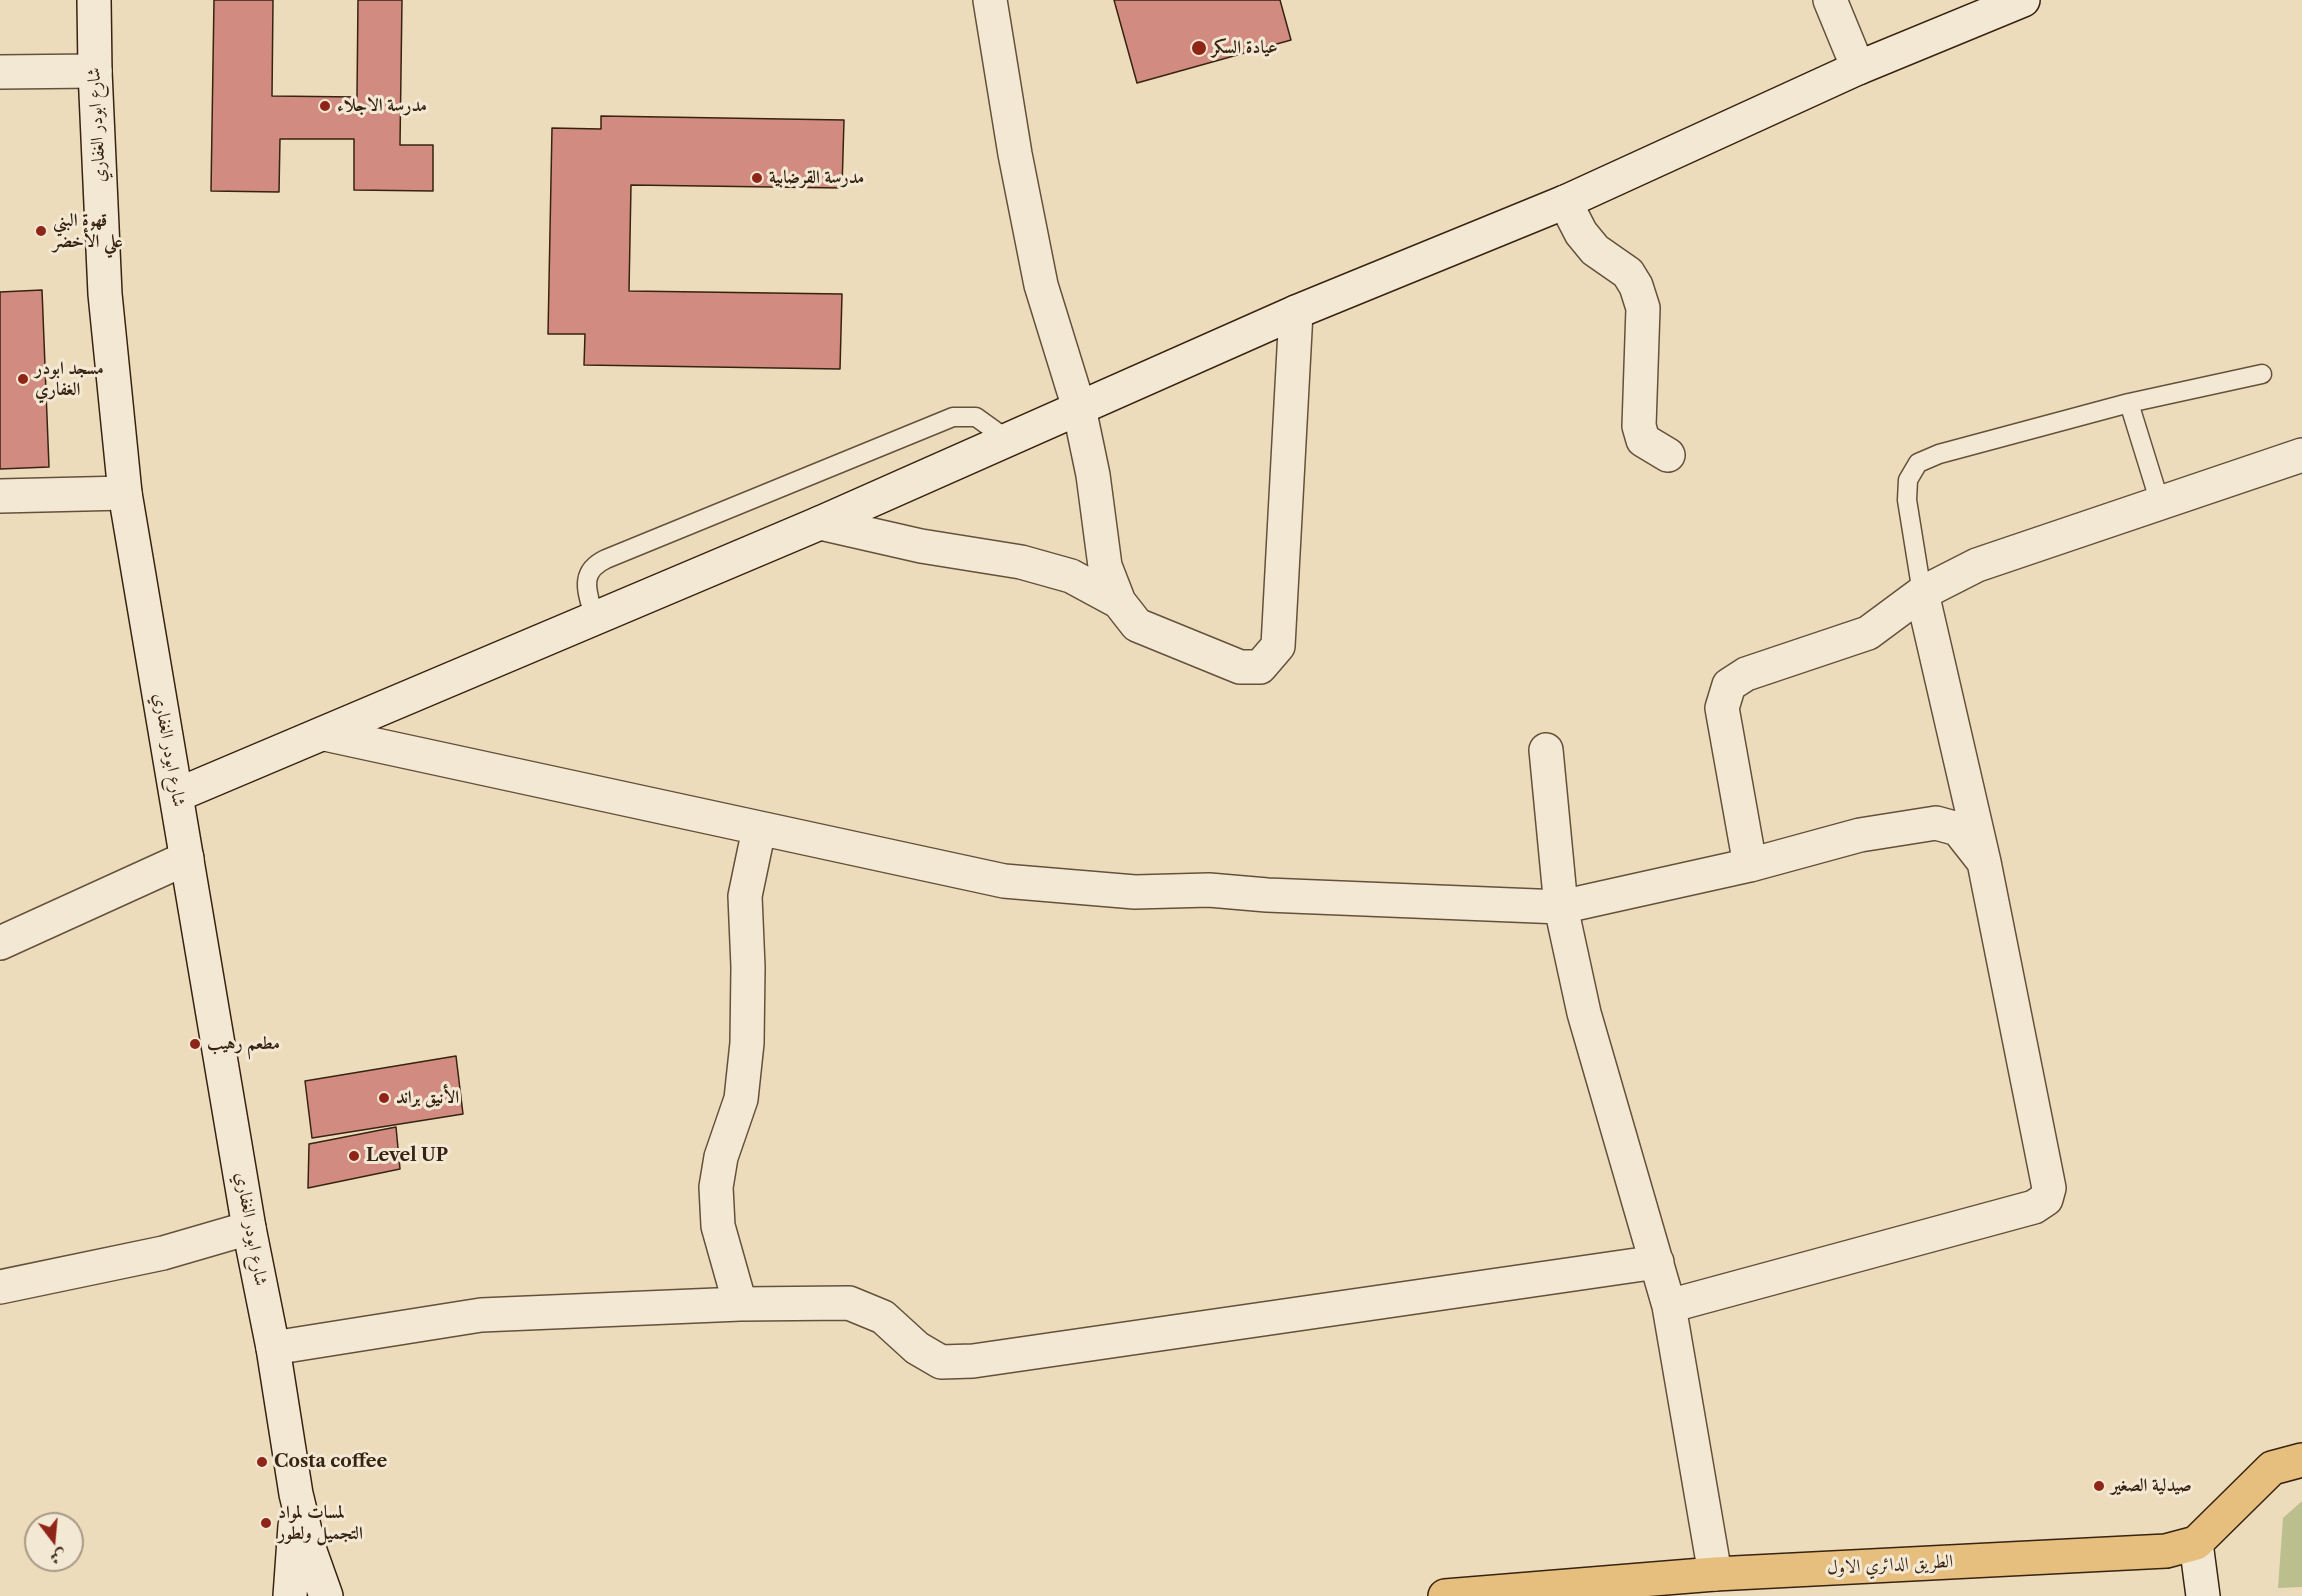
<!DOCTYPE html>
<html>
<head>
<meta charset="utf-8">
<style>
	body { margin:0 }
	#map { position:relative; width:2302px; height:1596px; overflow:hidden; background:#eddcbb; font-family:"Libre Caslon Text",Amiri,serif }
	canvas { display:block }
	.north { position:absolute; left:24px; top:1512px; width:60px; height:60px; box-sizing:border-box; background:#f3e8d3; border:2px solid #a89985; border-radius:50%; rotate:164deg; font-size:16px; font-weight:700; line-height:24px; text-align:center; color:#372311 }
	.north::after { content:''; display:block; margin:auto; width:21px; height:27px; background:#8f2418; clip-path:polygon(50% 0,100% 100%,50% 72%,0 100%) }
</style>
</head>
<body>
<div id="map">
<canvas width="2302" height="1596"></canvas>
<div class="north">ش</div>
</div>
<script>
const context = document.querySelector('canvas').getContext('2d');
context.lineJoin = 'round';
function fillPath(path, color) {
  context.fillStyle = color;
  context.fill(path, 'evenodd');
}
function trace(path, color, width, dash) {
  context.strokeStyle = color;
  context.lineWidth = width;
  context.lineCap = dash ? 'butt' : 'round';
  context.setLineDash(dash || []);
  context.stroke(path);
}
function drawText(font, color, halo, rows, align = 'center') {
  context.font = font + ' "Libre Caslon Text",Amiri,serif';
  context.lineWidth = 6;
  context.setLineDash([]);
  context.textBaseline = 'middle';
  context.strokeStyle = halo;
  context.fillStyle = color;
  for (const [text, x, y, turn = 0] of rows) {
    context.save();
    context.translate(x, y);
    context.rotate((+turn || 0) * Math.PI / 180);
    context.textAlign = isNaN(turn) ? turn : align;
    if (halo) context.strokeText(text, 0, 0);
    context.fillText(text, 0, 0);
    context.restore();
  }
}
const green = new Path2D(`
	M 2302,1501 L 2302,1587 L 2278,1588 L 2283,1518 Z`);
const building = new Path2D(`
	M 214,0 L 273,0 L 272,96 L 357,97 L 358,0 L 402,0 L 400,145 L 433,145 L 433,191 L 354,190 L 354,139 L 280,139 L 279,192 L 211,191 Z
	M 1114,0 L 1280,0 L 1291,40 L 1137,83 Z
	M 601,116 L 844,120 L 842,188 L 631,185 L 629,291 L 842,294 L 840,369 L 584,365 L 585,334 L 548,334 L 552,128 L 601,129 Z
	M 42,290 L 49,467 L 0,469 L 0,292 Z
	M 456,1056 L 463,1114 L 312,1138 L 305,1081 Z
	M 396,1127 L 400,1169 L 308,1188 L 309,1144 Z`);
const lane = new Path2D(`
	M 2129,403 L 2160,503
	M 1922,593 L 1907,500 L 1908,480 L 1918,463 L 1939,454 L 2129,403 L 2262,374
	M 595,620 C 589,595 576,573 606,559 L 953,417 L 976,417 L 1008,440`);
const street = new Path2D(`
	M 990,0 L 1015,154 L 1041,285 L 1079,408 L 1093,475 L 1105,566 L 1119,602 L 1137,625 L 1240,667 L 1260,667 L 1278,646 L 1296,312
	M 1830,0 L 1858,68
	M 0,72 L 95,71
	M 1565,202 L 1581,233 L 1595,250 L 1628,273 L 1636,286 L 1643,308 L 1639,426 L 1643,440 L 1668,455
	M 0,496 L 125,493
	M 820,523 L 921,546 L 1021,562 L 1071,576 L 1119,602
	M 325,734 L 1004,881 L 1135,892 L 1209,890 L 1267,895 L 1561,907 L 1750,865 L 1860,835 L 1936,823 L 1958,829 L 1984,862
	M 1546,750 L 1561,907 L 1584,1013 L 1669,1306 L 1715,1574
	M 1750,865 L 1722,708 L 1729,685 L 1746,674 L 1868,633 L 1922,593 L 1977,565 L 2302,455
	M 0,943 L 187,858
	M 0,1287 L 163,1253 L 249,1228
	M 740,1304 L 718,1226 L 716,1187 L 721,1157 L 741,1099 L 747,1043 L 748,967 L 745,896 L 759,829
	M 1669,1306 L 2034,1207 L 2046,1199 L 2049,1188 L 1984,862 L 1922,593
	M 273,1348 L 481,1315 L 740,1304 L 849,1303 L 883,1317 L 917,1348 L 941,1362 L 973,1361 L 1657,1262`);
const secondary = new Path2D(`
	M 94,0 L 95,71 L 105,294 L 125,493 L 249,1228 L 273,1348 L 296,1494 L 310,1551 L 326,1596
	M 177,795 L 820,523 L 1296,312 L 1565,202 L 1858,68 L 2023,0
	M 2196,1543 L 2203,1596
	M 290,1596 L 295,1526`);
const primary = new Path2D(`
	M 1445,1596 L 1715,1574 L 2166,1551 L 2196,1543 L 2272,1468 L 2302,1460`);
const markers = [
	[1199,48,8,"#8f2418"],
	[325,106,6,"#8f2418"],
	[757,178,6,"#8f2418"],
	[41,231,6,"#8f2418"],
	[23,379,6,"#8f2418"],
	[195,1044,6,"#8f2418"],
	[384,1098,6,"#8f2418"],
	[354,1156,6,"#8f2418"],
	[262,1462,6,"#8f2418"],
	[2099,1486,6,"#8f2418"],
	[266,1523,6,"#8f2418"]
];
const poiNames = [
	["عيادة السكر",1212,48],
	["مدرسة الاجلاء",337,106],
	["مدرسة القرضابية",769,178],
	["قهوة البني",53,221],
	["علي الأخضر",53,242],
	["مسجد ابودر",35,369],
	["الغفاري",35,390],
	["مطعم رهيب",207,1044],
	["الأنيق براند",396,1098],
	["Level UP",366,1156],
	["Costa coffee",274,1462],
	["صيدلية الصغير",2111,1486],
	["لمسات لمواد",278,1513],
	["التجميل ولطور",278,1534]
];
const streetNames = [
	["شارع ابودر الغفاري",97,125,-93],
	["شارع ابودر الغفاري",169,750,80],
	["شارع ابودر الغفاري",251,1229,80],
	["الطريق الدائري الاول",1890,1565,-3]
];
fillPath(green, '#bbbf8e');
fillPath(building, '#d18b80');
trace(building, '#372311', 1.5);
trace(lane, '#64513c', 21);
trace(street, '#64513c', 36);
trace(secondary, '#372311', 36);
trace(primary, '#372311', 36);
trace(lane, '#f3e8d3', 18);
trace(street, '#f3e8d3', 33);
trace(secondary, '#f3e8d3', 33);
trace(primary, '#e6be7e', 33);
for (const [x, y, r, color] of markers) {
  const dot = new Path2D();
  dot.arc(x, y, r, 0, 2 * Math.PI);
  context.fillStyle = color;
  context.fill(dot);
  trace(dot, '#f3e8d3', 2);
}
drawText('bold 18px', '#372311', '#f3e8d3', poiNames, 'left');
drawText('18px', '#372311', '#f3e8d3', streetNames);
</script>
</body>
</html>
